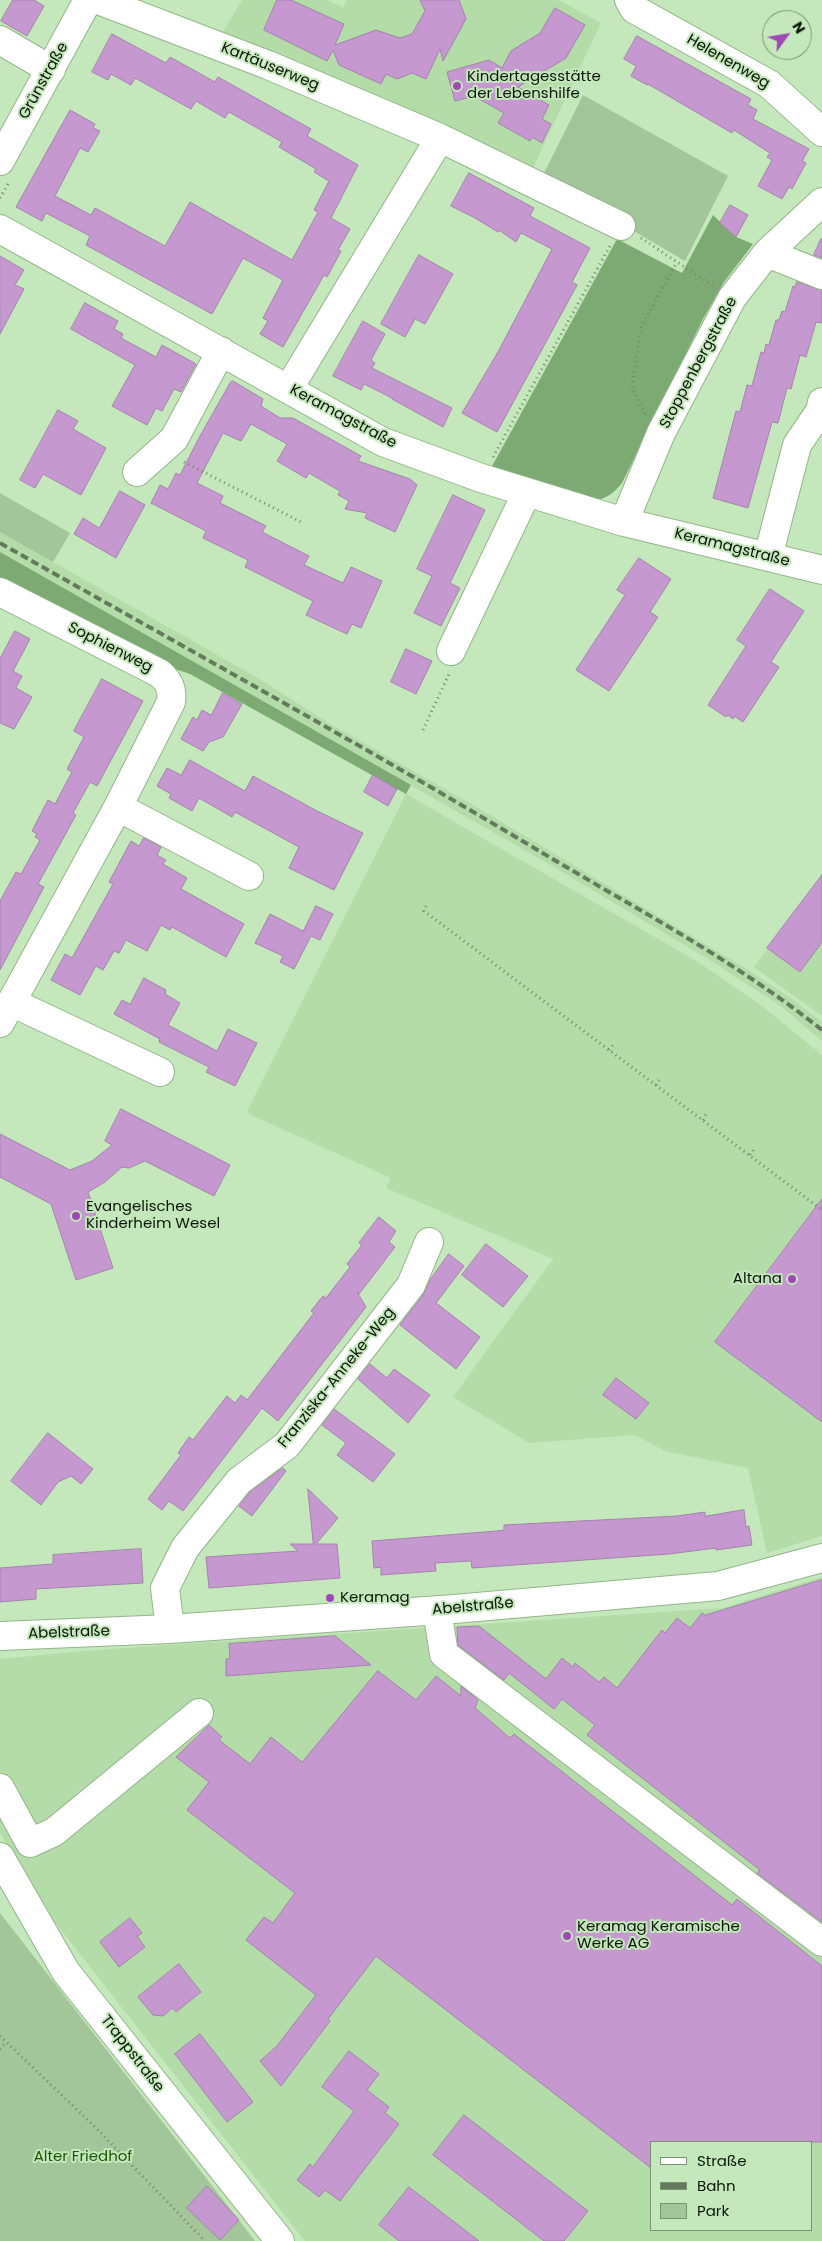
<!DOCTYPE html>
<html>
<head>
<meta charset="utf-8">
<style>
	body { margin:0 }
	#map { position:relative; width:822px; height:2241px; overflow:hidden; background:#c4e7bb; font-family:Poppins,sans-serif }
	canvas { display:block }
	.legend { position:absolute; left:650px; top:2141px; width:162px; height:90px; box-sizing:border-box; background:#c4e7bb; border:1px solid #7a9373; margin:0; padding:6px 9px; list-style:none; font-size:15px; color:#0a1607 }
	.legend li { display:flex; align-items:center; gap:10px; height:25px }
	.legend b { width:25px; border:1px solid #7a9373 }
	.north { position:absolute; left:762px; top:10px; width:50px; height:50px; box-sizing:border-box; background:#c4e7bb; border:1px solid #7a9373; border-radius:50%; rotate:58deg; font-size:14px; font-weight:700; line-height:20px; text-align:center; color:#0a1607 }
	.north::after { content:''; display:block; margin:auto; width:18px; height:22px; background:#a048b5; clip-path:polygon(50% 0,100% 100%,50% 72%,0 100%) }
</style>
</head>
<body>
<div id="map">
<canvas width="822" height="2241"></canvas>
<ul class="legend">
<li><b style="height:6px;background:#fff"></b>Straße</li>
<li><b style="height:6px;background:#637a5d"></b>Bahn</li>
<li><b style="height:14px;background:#a2c699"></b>Park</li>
</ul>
<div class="north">N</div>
</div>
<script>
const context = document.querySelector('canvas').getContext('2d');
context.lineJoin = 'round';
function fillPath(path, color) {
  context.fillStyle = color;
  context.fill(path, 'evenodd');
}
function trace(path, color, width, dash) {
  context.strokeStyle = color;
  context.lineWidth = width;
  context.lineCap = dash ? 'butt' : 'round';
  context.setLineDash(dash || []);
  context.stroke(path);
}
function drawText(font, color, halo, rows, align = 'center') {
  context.font = font + ' Poppins,sans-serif';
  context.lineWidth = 4;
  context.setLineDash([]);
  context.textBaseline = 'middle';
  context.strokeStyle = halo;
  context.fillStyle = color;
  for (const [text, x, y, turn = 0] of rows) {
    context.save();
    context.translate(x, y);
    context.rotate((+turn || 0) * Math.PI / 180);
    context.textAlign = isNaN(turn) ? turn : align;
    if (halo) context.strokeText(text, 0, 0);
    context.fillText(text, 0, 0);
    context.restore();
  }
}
const built = new Path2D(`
	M 242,0 L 328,0 L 343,8 L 347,0 L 559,0 L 601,23 L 532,170 L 465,133 L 219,39 Z
	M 0,532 L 258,678 L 327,722 L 485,812 L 745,968 L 792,999 L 822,1022 L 822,1041 L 782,1007 L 713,962 L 549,864 L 0,552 Z
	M 406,794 L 698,962 L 762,1006 L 822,1055 L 822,1536 L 767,1553 L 748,1468 L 665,1451 L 635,1435 L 529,1443 L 453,1397 L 553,1259 L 386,1188 L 391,1178 L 249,1114 L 248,1109 Z
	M 822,875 L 822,1016 L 754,967 Z
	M 822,1577 L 822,2241 L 305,2241 L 54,1921 L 0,1833 L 0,1659 L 95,1650 L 722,1608 ZM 651,2142 L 811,2142 L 811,2230 L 651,2230 Z`);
const green = new Path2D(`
	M 583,95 L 728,176 L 685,261 L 542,177 Z
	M 0,493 L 70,533 L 53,562 L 0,532 Z
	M 0,1913 L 255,2241 L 0,2241 Z`);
const forest = new Path2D(`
	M 713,215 L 736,237 L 753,244 L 724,282 L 703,319 L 622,483 C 614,493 607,498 595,501 L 491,468 L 617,239 L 682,273 Z
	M 0,552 L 411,785 L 406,794 L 190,674 L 169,667 L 0,580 Z`);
const building = new Path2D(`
	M 13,0 L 34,0 L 44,6 L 27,36 L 1,21 Z
	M 277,0 L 291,0 L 344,24 L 335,45 L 376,30 L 400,38 L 412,34 L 425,11 L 420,0 L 459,0 L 466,19 L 443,61 L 440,49 L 426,79 L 412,73 L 397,79 L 386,74 L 381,84 L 339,65 L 333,50 L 327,61 L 264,30 Z
	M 555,8 L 585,25 L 566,58 L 518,87 L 549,105 L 542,119 L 551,124 L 542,143 L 532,137 L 530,141 L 498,123 L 504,113 L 474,96 L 455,101 L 447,72 L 489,60 L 502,68 L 511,51 L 540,33 Z
	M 112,34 L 166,63 L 170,57 L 215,82 L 218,77 L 311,129 L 307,136 L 358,165 L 331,218 L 350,229 L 338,250 L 341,251 L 327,277 L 324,275 L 283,347 L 260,334 L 268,321 L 263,318 L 283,280 L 243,258 L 212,314 L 86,245 L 90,236 L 46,213 L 42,221 L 16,207 L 70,110 L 95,124 L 93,128 L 100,131 L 88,152 L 80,148 L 55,196 L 91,215 L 95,208 L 165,246 L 190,202 L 292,260 L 318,212 L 314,210 L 329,181 L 314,172 L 316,169 L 279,147 L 282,142 L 229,112 L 225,118 L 196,101 L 191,109 L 135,78 L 131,85 L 111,74 L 108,80 L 92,72 Z
	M 637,36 L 751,99 L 748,105 L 757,110 L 753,119 L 809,149 L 802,161 L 806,163 L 792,189 L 789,187 L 782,199 L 758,186 L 772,160 L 767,157 L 770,153 L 734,130 L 732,133 L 648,84 L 647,85 L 631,76 L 636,66 L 624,59 Z
	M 469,173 L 534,208 L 530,216 L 590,248 L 572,282 L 577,285 L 497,432 L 462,413 L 498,352 L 552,249 L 521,233 L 516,242 L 499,230 L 498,232 L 475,218 L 451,206 Z
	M 730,205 L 748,215 L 736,237 L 720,223 Z
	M 821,239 L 822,239 L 822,258 L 814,255 Z
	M 419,255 L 453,274 L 425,324 L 415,319 L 405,337 L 381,324 Z
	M 0,256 L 24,270 L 15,285 L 24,289 L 0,334 Z
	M 797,282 L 822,290 L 822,323 L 816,322 L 806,357 L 800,355 L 791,389 L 787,388 L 778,423 L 772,422 L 748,508 L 713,498 L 736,411 L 740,412 L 747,385 L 752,386 L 761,352 L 764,353 L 766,344 L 769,345 L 776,320 L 779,320 L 782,311 L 785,312 L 793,286 L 795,287 Z
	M 85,303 L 118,321 L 114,329 L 123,334 L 121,338 L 156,357 L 162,345 L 196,364 L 181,392 L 174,389 L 162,411 L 156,408 L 147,425 L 112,406 L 135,365 L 71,329 Z
	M 363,321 L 385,334 L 371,360 L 375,363 L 372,368 L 452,408 L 443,427 L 392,399 L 392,398 L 364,384 L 361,390 L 333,376 Z
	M 233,381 L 263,399 L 261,406 L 280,418 L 293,418 L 361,456 L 358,461 L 410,479 L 417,485 L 395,532 L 365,518 L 367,513 L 345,509 L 349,501 L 338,495 L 340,491 L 309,473 L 306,478 L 277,461 L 287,444 L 251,424 L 241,441 L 223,433 L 197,483 L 223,496 L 220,503 L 266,526 L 262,532 L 309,556 L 304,565 L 343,583 L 351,567 L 382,581 L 361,628 L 352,624 L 347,634 L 306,615 L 313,601 L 245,567 L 248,560 L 203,538 L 206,531 L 151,503 L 160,485 L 168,489 L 176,473 L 180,475 L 200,436 L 230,383 Z
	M 58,410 L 78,421 L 73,429 L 106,448 L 81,495 L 43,474 L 35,488 L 20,480 Z
	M 120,491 L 145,505 L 116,558 L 74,534 L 83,518 L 99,528 Z
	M 453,495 L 485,510 L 450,583 L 460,588 L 441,626 L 414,613 L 432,576 L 417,569 Z
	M 639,558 L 671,579 L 650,612 L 658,617 L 609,691 L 576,670 L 625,595 L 617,590 Z
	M 770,589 L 804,611 L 771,662 L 779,667 L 743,722 L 734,716 L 733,719 L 728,715 L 726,717 L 708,705 L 746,646 L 737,640 Z
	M 15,631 L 30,639 L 13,671 L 22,676 L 16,688 L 32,697 L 14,729 L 0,723 L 0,659 Z
	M 406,649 L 432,661 L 416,694 L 391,682 Z
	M 102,679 L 143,701 L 97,786 L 90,782 L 73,813 L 76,815 L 38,884 L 44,887 L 0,970 L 0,901 L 16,872 L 21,874 L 40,840 L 35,837 L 37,834 L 32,831 L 48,800 L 55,804 L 72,772 L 67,769 L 84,737 L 74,731 Z
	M 223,693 L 242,704 L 223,737 L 209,742 L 203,751 L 181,739 L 193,717 L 197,720 L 202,710 L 211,715 Z
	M 190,760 L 245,791 L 253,776 L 317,811 L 363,833 L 334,890 L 289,868 L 299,847 L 235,812 L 232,817 L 199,798 L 192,811 L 169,798 L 171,794 L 157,786 L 167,768 L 181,775 Z
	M 373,775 L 397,789 L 388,806 L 364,792 Z
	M 144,838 L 161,847 L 157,855 L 166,860 L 163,864 L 187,878 L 181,889 L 244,924 L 226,957 L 172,927 L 170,930 L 161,925 L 147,951 L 126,940 L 119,953 L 114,951 L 103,970 L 96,966 L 80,995 L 51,980 L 65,954 L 72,958 L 113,884 L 109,882 L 131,841 L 139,846 Z
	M 822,875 L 822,942 L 800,972 L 767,948 Z
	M 316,906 L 333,914 L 320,940 L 311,936 L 294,969 L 280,962 L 283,956 L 255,943 L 270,914 L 303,931 Z
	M 144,978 L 166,990 L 165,994 L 180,1003 L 168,1025 L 217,1051 L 228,1029 L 257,1043 L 235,1086 L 206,1072 L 209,1067 L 159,1042 L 160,1039 L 114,1014 L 122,1000 L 130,1004 Z
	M 121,1109 L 230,1165 L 214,1196 L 145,1161 L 129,1168 L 122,1167 L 105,1182 L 88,1192 L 113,1268 L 76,1280 L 51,1204 L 0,1177 L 0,1134 L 70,1170 L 92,1161 L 112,1145 L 105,1141 Z
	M 822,1199 L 822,1422 L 715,1342 Z
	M 379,1217 L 396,1231 L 389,1242 L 395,1247 L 359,1294 L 357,1292 L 366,1307 L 278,1421 L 262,1408 L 183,1511 L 169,1501 L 162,1510 L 148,1499 L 181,1455 L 178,1453 L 189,1437 L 193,1440 L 227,1396 L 235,1403 L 241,1395 L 247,1400 L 314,1313 L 311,1311 L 323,1296 L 326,1298 L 350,1267 L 347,1264 L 362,1245 L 359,1243 Z
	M 486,1244 L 528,1276 L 503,1307 L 462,1275 Z
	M 449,1254 L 464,1266 L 436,1303 L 480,1337 L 456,1369 L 400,1325 L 423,1295 L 430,1280 Z
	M 370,1364 L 387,1378 L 394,1369 L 430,1395 L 408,1423 L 358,1379 Z
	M 616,1378 L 649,1403 L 636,1419 L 603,1395 Z
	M 334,1409 L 395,1454 L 373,1482 L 337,1455 L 346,1443 L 322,1425 Z
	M 48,1433 L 93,1469 L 81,1484 L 71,1476 L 58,1482 L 41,1505 L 11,1481 Z
	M 283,1468 L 286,1471 L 252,1516 L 239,1506 L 250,1492 Z
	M 308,1489 L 338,1518 L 316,1544 L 337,1544 L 340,1578 L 209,1588 L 206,1557 L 298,1551 L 290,1544 L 313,1544 Z
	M 744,1510 L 746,1527 L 749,1526 L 752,1545 L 716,1550 L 716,1548 L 669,1554 L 472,1568 L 471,1561 L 435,1563 L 436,1571 L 381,1575 L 381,1567 L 374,1568 L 372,1541 L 497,1531 L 504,1530 L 504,1525 L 677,1516 L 705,1512 L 705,1516 Z
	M 141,1549 L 143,1583 L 36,1589 L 36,1599 L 0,1602 L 0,1568 L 53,1564 L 53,1555 Z
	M 822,1580 L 822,1922 L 757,1873 L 760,1870 L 587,1735 L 595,1725 L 562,1699 L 554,1709 L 509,1673 L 504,1680 L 458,1645 L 457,1627 L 479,1626 L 546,1679 L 562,1658 L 573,1667 L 575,1663 L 599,1682 L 604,1677 L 617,1688 L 662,1630 L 665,1633 L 677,1618 L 690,1628 L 702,1613 L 705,1615 Z
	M 335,1636 L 371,1665 L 226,1676 L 226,1659 L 230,1659 L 229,1644 Z
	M 378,1671 L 416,1700 L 436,1676 L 461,1696 L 461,1686 L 478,1700 L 475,1708 L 510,1738 L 514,1734 L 732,1905 L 737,1899 L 822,1966 L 822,2142 L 651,2142 L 651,2168 L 376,1956 L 328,2019 L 330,2021 L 281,2086 L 260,2061 L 277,2046 L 316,1995 L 246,1940 L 264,1917 L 273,1923 L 295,1893 L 187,1810 L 209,1782 L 176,1757 L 209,1725 L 222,1737 L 219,1740 L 250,1764 L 271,1737 L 302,1762 Z
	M 130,1918 L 142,1933 L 137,1936 L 145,1947 L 119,1967 L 100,1942 Z
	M 179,1964 L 201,1992 L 176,2012 L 172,2008 L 163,2016 L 153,2015 L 138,1997 Z
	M 200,2034 L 253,2102 L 227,2122 L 175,2054 Z
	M 349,2051 L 379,2074 L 367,2090 L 389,2107 L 385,2113 L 399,2124 L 340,2201 L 325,2190 L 319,2197 L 297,2180 L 310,2164 L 313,2167 L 354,2111 L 322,2087 Z
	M 464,2115 L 588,2211 L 564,2241 L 544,2241 L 433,2155 Z
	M 207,2186 L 239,2220 L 220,2240 L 187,2208 Z
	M 409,2187 L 479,2241 L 399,2241 L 379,2225 Z`);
const path = new Path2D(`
	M 0,198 L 8,184
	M 641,238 L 713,286
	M 645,414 L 632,387 L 641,327 L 677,262
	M 493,457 L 610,246
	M 184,462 L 303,523
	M 423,730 L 449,674
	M 426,906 L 424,911 L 822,1210
	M 609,1050 L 613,1045
	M 656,1085 L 659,1080
	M 703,1120 L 706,1114
	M 750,1155 L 754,1149
	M 0,2036 L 94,2126 L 205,2241
	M 0,2049 L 6,2042`);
const minor = new Path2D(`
	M 98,0 L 268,65 L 440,138 L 621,226
	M 629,0 L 634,9 L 769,84 L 822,132
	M 0,40 L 51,70
	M 0,161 L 88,0
	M 0,229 L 383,442 L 481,478 L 624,522 L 822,570
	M 767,253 L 822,275
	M 289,388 L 440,138
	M 137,472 L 174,439 L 221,351
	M 624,522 L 661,433 L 732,298 L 767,253 L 822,202
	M 768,557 L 797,445 L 820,411 L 822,402
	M 0,592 L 159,673 C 169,681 173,689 171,702 L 118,807 L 0,1023
	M 451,651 L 527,492
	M 118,807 L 249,876
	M 11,1002 L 160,1072
	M 437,1610 L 444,1654 L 822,1942
	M 170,1629 L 165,1588 L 185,1548 L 239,1481 L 287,1445 L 411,1285 L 429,1242
	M 0,1636 L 170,1629 L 454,1609 L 718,1586 L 822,1558
	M 0,1788 L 30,1843 L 54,1832 L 199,1713
	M 0,1857 L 66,1972 L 280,2241`);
const rail = new Path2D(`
	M 0,543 C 184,647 369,749 551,858 C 642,912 738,963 822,1030`);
const markers = [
	[457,86,5,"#a048b5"],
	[76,1216,5,"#a048b5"],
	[792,1279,5,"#a048b5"],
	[330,1598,5,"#a048b5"],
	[567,1936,5,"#a048b5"]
];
const streetNames = [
	["Helenenweg",728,62,30],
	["Kartäuserweg",270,67,22],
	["Grünstraße",44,81,-61],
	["Stoppenbergstraße",699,363,-62],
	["Keramagstraße",343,417,28],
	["Keramagstraße",732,548,14],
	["Sophienweg",110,648,27],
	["Franziska-Anneke-Weg",337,1378,-51],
	["Abelstraße",473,1607,-5],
	["Abelstraße",69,1633,-2],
	["Trappstraße",132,2054,52]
];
const poiNames = [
	["Kindertagesstätte",467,77],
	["der Lebenshilfe",467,94],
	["Evangelisches",86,1207],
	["Kinderheim Wesel",86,1224],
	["Altana",782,1279,"right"],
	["Keramag",340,1598],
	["Keramag Keramische",577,1927],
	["Werke AG",577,1944]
];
const parkNames = [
	["Alter Friedhof",83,2157]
];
fillPath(built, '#b4dca9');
fillPath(green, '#a2c699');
fillPath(forest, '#7daa72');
fillPath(building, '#c598d0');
trace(building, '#a483ac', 1);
trace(minor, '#93b58a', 30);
trace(path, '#70896a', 3, [1, 4]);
trace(minor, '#fff', 28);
trace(rail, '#637a5d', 4, [8, 4]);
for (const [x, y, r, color] of markers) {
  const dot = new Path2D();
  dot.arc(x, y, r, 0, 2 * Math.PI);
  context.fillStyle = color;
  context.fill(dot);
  trace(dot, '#c4e7bb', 2);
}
drawText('15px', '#0a1607', '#c4e7bb', streetNames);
drawText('15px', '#0a1607', '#c4e7bb', poiNames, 'left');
drawText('15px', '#1b5604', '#c4e7bb', parkNames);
</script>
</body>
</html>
